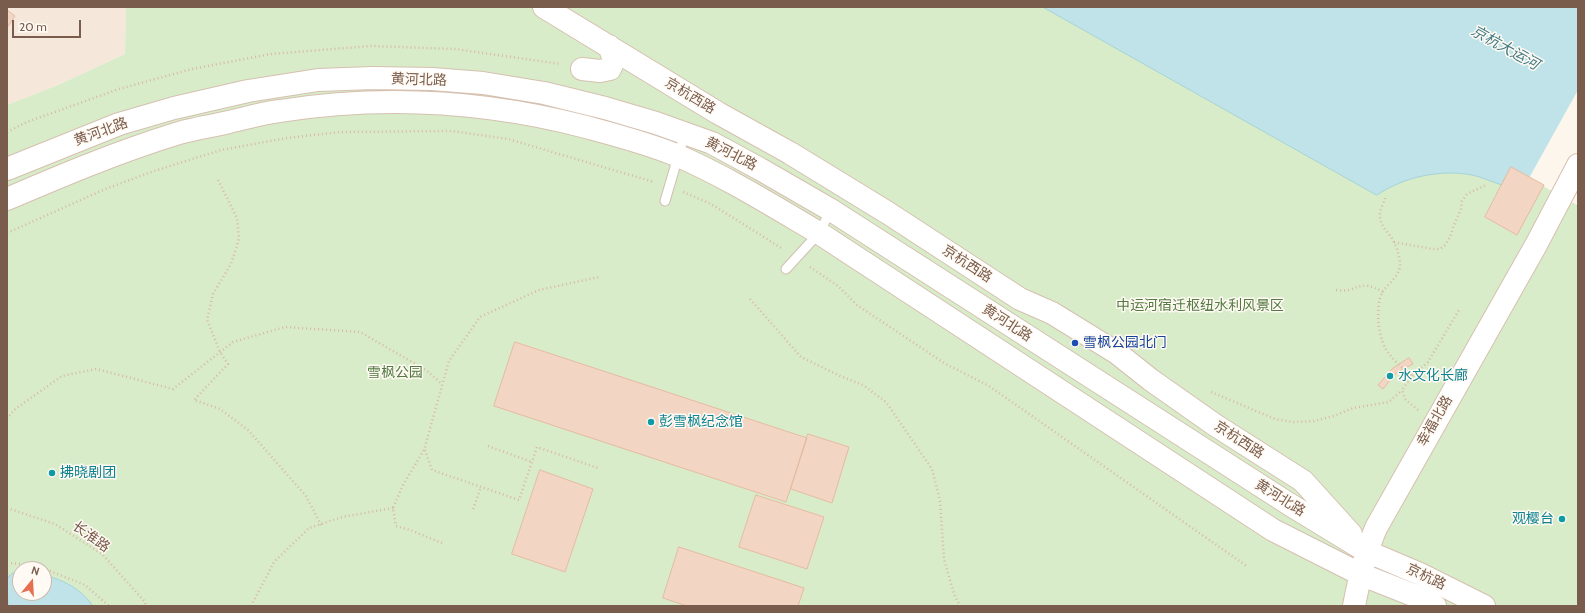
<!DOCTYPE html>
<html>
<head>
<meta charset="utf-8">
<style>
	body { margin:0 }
	#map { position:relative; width:1585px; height:613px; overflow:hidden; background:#fdf6ec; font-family:Cabin,sans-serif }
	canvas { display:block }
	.frame { position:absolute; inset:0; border:8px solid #7a5c4d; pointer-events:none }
	.north { position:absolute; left:12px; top:561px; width:40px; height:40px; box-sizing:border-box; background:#fffaf3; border:1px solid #cabbb1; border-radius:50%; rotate:18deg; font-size:11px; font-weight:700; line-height:16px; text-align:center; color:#7a5c4d }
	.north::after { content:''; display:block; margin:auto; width:14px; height:18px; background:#e76f51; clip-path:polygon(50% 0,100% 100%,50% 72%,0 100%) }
	.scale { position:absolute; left:12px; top:20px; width:69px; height:18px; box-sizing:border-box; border:2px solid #7a5c4d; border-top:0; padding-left:5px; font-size:12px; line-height:14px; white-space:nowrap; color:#7a5c4d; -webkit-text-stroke:3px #fffaf3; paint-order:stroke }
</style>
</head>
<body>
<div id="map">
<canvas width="1585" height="613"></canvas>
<div class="frame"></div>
<div class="north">N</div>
<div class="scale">20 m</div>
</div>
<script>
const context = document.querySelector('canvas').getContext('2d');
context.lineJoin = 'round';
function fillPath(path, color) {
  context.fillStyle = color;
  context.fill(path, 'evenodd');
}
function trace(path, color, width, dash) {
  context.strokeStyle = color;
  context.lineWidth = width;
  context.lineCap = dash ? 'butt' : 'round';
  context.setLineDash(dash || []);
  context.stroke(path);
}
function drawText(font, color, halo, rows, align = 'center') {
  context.font = font + ' Cabin,"Noto Sans SC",sans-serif';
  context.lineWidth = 3;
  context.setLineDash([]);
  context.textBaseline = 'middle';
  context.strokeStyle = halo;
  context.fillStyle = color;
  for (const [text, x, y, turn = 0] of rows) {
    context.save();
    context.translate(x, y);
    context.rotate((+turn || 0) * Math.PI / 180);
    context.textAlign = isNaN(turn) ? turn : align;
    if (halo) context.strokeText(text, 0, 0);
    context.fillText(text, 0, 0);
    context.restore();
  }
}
const residential = new Path2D(`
	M 7,7 L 126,7 L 125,54 L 58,85 L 7,105 Z`);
const green = new Path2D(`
	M 126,7 L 1578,7 L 1578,606 L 7,606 L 7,105 L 58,85 L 125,54 ZM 20,569 L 44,569 L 44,593 L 20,593 Z`);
const water = new Path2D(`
	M 1043,7 L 1578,7 L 1578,206 L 1547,187 L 1511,168 L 1502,185 C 1492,182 1482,177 1472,175 C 1441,169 1403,177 1377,195 Z
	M 17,571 L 20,571 L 20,593 L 44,593 L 44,575 C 64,580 81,589 93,606 L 8,606 L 7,579 L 10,575 Z`);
const pier = new Path2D(`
	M 1578,90 L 1578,206 L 1529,178 Z`);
const building = new Path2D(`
	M 7,10 L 15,16 L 7,28 Z
	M 1511,167 L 1544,185 L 1517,235 L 1485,217 Z
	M 515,342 L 807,438 L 786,502 L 494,406 Z
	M 1409,358 L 1413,364 L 1396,373 L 1383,389 L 1378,385 L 1392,369 Z
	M 808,434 L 849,447 L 832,503 L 791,489 Z
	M 540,470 L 593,489 L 565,572 L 512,554 Z
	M 756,495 L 824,517 L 807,569 L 739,547 Z
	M 679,547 L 804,588 L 798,606 L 687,606 L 663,598 Z`);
const path = new Path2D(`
	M 7,132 L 27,122 L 119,89 L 192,69 L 271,54 L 371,46 L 455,49 L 561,64
	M 218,180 L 237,218 L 239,239 L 231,264 L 213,294 L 207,320 L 220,352 L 228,364 L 194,400 L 220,409 L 248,430 L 306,496 L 321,525
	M 683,192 L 711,204 L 783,249
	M 1385,198 C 1384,202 1381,208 1380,212 C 1379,223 1385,229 1391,237 C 1396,244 1400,256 1400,266 C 1399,276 1389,283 1383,291 C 1374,306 1378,342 1390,355 C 1396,363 1405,370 1412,376
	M 7,233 L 103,190 L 154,171 L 221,150 L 287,138 L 340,132 L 452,131 L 508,139 L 654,182
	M 1394,242 L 1432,249 L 1440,249 L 1445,245 L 1450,237 L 1454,225 L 1461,209 L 1462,201 L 1467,194 L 1486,185
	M 810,267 L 838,286 L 857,305 L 944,363 L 989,386 L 1248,567
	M 1336,290 C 1357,294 1358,277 1383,292
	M 750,299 L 801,357 L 840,376 L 863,385 L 886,402 L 932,469 L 940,501 L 944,559 L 954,594 L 960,606
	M 1211,392 L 1275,419 L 1294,422 L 1314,421 L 1334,416 L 1353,408 L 1389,402 L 1402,390
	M 1418,410 L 1405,399 L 1402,390 L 1412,376 L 1428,362 L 1459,310
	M 7,419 L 14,410 L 62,376 L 96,369 L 173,389 L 233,342 L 285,327 L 360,332 L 426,370 L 442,384
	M 488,446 L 532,462
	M 425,450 L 432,470 L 519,500 L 537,447 L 598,468
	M 7,508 L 55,524 L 102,554 L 145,602 L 146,606
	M 473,509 L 481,487
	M 442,543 L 410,530 L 396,526 L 393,508 L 403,485 L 424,450 L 449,361 L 480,317 L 539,290 L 599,277
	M 7,563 L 35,565 L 85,585 L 109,606
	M 251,606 L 274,562 L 309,528 L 342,517 L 393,508`);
const lane = new Path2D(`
	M 665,201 L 685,133
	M 786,269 L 819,233 L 831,210`);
const secondary = new Path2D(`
	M 544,7 L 718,113 L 790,153 L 888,213 L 1020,299 L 1052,313 L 1117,353 L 1151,380 L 1215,425 L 1303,481 L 1351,534
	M 582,69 L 600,71 L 610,69 L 614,60 L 609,46
	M 7,169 L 119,124 L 174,108 L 248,91 L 318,80 L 373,78 L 432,79 L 483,83 L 544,93 L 605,108 L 656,123 L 712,143 L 760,169 L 831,210 L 1289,504 L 1366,551 L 1420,574 L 1484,606
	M 7,199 C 63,175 120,151 179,133 C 196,128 213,126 229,122 C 246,118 263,113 280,111 C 382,95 486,101 586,127 C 616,135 647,143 676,155 C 725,176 773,206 819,233 L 1273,530 L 1360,574 L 1413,595 L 1435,606
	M 1354,606 C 1359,579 1365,554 1376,528 L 1536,245 L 1578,165`);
const markers = [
	[1075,343,4,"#1a4fb4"],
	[1390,376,4,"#0f9aa8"],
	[651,422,4,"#0f9aa8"],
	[52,473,4,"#0f9aa8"],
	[1562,519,4,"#0f9aa8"]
];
const streetNames = [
	["黄河北路",419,80,2],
	["京杭西路",690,96,31],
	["黄河北路",101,132,-20],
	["黄河北路",731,154,27],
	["京杭西路",967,264,33],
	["黄河北路",1007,323,33],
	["幸福北路",1435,421,-60],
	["京杭西路",1239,440,33],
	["黄河北路",1280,498,32],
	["长淮路",91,537,35],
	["京杭路",1426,577,25]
];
const parkNames = [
	["中运河宿迁枢纽水利风景区",1200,306],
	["雪枫公园",395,373]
];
const transitNames = [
	["雪枫公园北门",1083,343]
];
const cultureNames = [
	["水文化长廊",1398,376],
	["彭雪枫纪念馆",659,422],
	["拂晓剧团",60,473],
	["观樱台",1554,519,"right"]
];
const waterNames = [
	["京杭大运河",1505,48,29]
];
fillPath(residential, '#f5e8da');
fillPath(green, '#d8ecc9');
fillPath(water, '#bfe3e8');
trace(water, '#a5d3da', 1);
fillPath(pier, '#fdf6ec');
fillPath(building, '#f3d5c3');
trace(building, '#e6bba3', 1);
trace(lane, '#d1beb0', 11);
trace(secondary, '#d6c0b0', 24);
trace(path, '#d9b8a5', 2.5, [1, 3]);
trace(lane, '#fff', 9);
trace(secondary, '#fff', 22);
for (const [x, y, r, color] of markers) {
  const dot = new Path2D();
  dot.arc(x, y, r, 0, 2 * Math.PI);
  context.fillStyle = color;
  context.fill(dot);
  trace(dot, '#fffaf3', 1.5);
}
drawText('14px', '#7a5c4d', '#fffaf3', streetNames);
drawText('14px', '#537a41', '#fffaf3', parkNames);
drawText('14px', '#164399', '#fffaf3', transitNames, 'left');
drawText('14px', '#0d838f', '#fffaf3', cultureNames, 'left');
drawText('italic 15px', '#437c86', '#fffaf3', waterNames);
</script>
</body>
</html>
